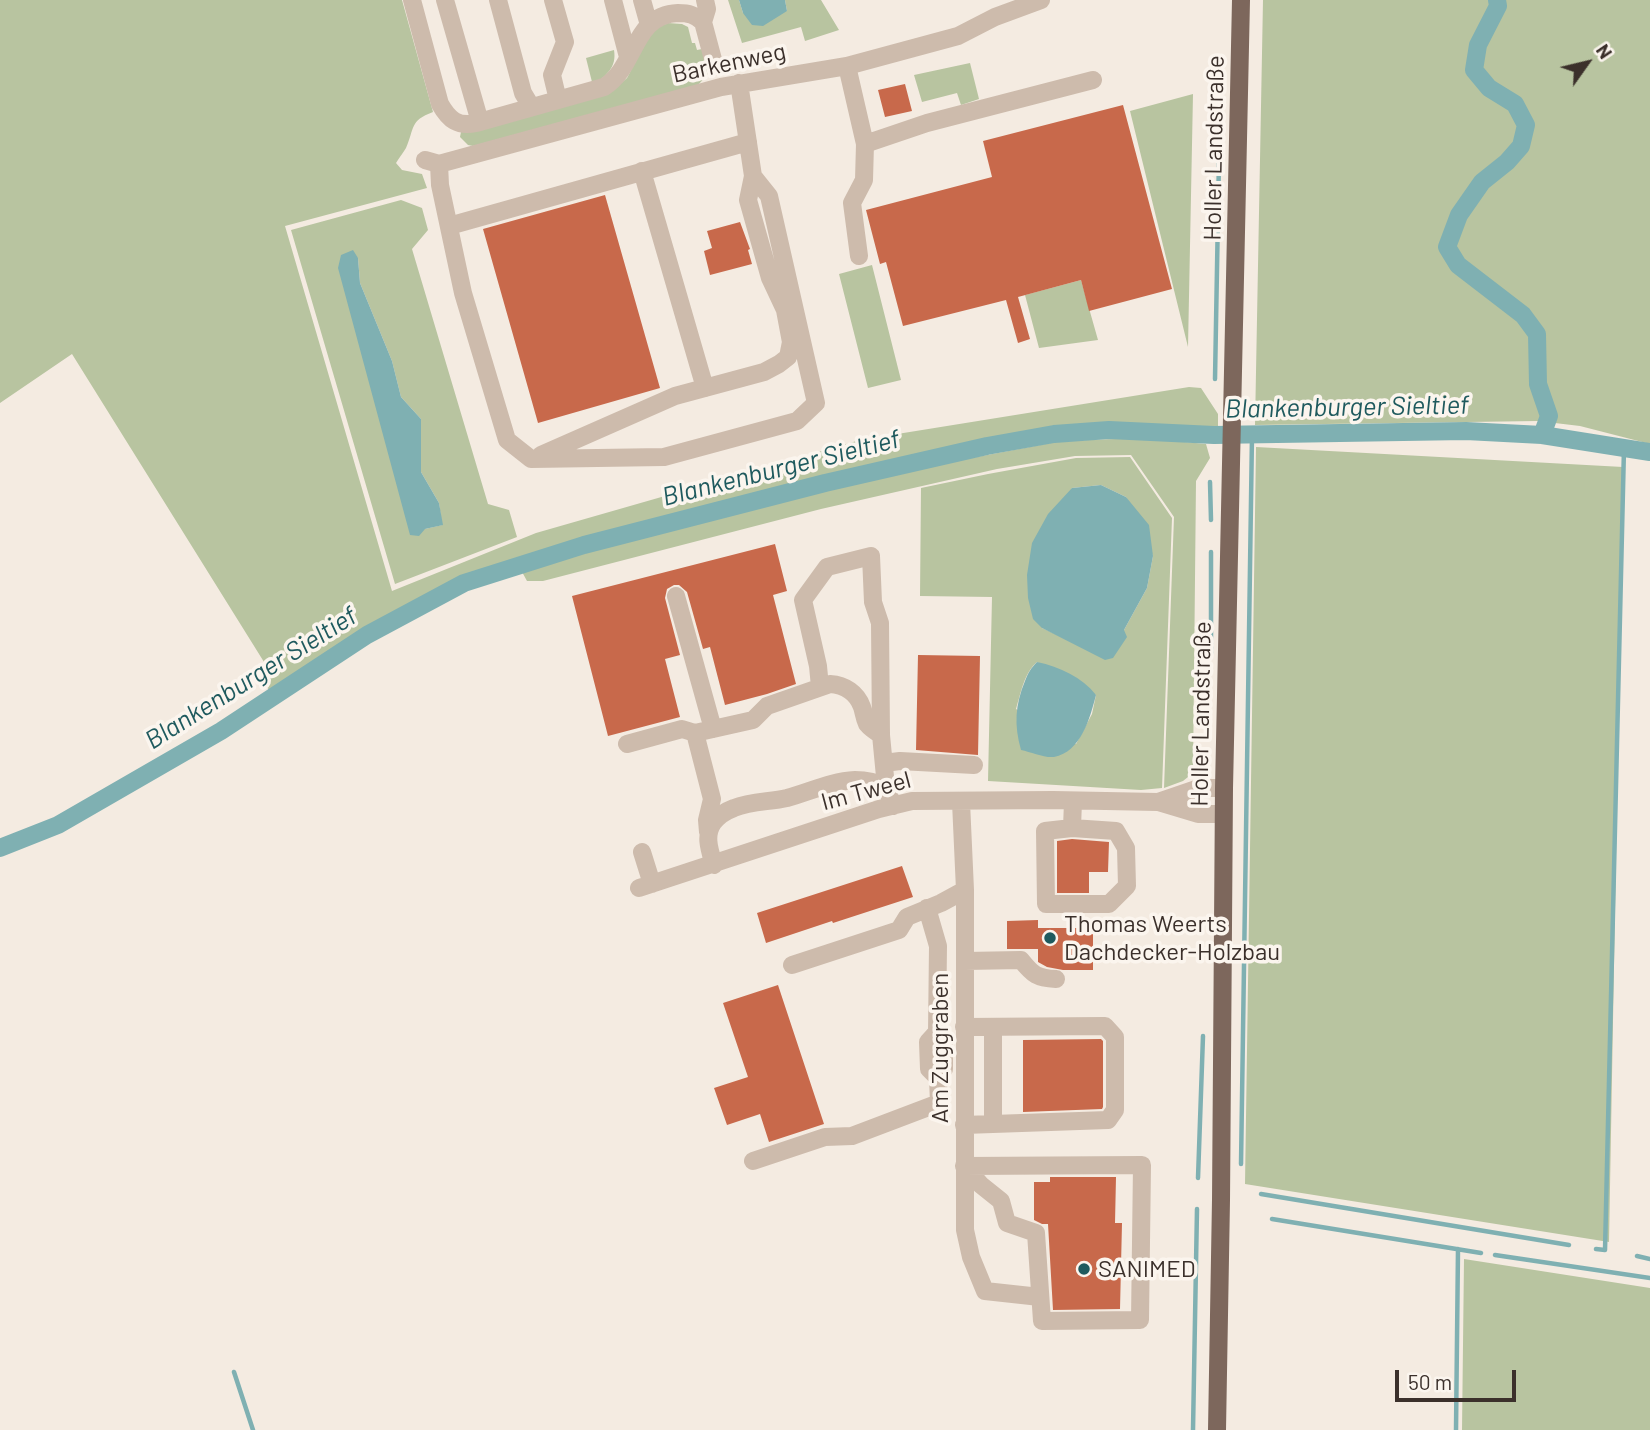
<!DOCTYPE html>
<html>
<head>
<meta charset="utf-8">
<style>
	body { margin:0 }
	#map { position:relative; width:1650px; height:1430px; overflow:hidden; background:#f4ebe1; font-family:Barlow,sans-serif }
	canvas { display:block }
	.north { position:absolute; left:1552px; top:28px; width:70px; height:70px; -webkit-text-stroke:5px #fbf5ee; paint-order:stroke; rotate:56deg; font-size:19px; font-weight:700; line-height:28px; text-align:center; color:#3b302b }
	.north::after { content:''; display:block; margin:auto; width:24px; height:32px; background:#3b302b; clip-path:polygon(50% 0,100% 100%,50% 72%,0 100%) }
	.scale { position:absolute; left:1395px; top:1370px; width:121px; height:32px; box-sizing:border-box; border:4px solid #3b302b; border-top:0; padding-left:9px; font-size:21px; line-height:24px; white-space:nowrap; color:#3b302b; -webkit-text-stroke:5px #fbf5ee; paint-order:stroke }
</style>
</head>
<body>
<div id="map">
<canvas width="1650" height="1430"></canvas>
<div class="north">N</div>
<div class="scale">50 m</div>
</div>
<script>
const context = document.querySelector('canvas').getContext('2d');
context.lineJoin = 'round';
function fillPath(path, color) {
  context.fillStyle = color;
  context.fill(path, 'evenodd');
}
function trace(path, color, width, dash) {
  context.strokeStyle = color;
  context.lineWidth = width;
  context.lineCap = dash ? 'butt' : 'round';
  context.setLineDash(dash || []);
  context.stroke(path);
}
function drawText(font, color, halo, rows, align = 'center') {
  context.font = font + ' Barlow,sans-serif';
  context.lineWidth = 7;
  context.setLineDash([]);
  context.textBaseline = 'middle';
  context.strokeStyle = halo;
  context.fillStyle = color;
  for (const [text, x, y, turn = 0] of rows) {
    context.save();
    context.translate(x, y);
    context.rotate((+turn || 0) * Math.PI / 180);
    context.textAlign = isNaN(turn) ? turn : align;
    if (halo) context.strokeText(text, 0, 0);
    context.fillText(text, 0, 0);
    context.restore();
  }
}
const green = new Path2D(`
	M 0,0 L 402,0 L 433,112 C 409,121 415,128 406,148 C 403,153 399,158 396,163 L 402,170 L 422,174 L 427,188 L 285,226 L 392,591 L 536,533 L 860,440 L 1189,387 L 1201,388 L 1218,414 L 1218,433 L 1108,425 L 1020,436 L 836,475 L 671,518 L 465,577 L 369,628 L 270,692 L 260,675 L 269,670 L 72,354 L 0,403 Z
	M 728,0 L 739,0 L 743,13 L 787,11 L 785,0 L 821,0 L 839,30 L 805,41 L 801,27 L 742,43 Z
	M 1263,0 L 1650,0 L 1650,444 L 1580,426 L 1538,421 L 1255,425 Z
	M 668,23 L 682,24 L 688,27 L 692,43 L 695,43 L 697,50 L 702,49 L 709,71 L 708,74 L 698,85 L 473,146 L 468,145 L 460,137 L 461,132 L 613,90 L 627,78 L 646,41 L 654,29 Z
	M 614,50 C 617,68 606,75 593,86 L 586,58 Z
	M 970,63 L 979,99 L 961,105 L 957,93 L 922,102 L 914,75 Z
	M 1193,94 L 1188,347 L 1130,111 Z
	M 401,200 L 422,208 L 428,230 L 412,249 L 488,504 L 509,510 L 517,537 L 395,584 L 291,230 ZM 342,255 L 358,258 L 360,283 L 392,361 L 401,397 L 421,419 L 421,472 L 439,503 L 442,525 L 425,529 Z
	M 872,265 L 901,380 L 868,388 L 839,274 Z
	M 1081,280 L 1098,340 L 1039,348 L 1025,295 Z
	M 1141,438 L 1206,444 L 1210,458 L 1196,481 L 1193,773 L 1183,781 L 1164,788 L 1174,517 L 1131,455 L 1075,456 L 997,469 L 821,509 L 543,581 L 527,581 L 521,570 L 803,494 L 908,470 L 1061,441 Z
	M 1256,447 L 1623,467 L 1609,1242 L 1245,1184 Z
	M 1130,457 L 1172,518 L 1162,788 L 1141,790 L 988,781 L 992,597 L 920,596 L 921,488 L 988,474 L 1076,458 ZM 1101,485 L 1126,497 L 1153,556 L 1147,588 L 1124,630 L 1064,638 L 1042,628 L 1072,488 ZM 1037,662 L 1096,695 L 1092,714 L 1076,744 L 1016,709 C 1021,693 1024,673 1037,662 Z
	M 1464,1259 L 1650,1288 L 1650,1430 L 1462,1430 Z`);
const water = new Path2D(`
	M 739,0 L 785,0 L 787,11 L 763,26 L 752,25 L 743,13 Z
	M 353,250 L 358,258 L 360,283 L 392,361 L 401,397 L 421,419 L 421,472 L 439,503 L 443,525 L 425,529 L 419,536 L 410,535 L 338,268 L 341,255 Z
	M 1101,485 L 1126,497 L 1149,525 L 1153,556 L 1147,588 L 1124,630 L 1127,637 L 1113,658 L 1105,660 L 1042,628 L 1033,619 L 1028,598 L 1027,575 L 1032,543 L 1048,514 L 1072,488 Z
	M 1037,662 C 1060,667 1082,677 1096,695 C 1090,718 1081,752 1054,757 C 1044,758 1031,752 1021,750 C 1014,725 1015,705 1025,681 C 1028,673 1031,668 1037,662 Z`);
const stream = new Path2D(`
	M 1215,379 L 1220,103
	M 1210,482 L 1211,520
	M 1211,552 L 1211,654
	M 1241,1164 L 1252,435
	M 1198,1178 L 1203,1036
	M 1261,1194 L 1569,1245
	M 1272,1219 L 1481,1253
	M 1596,1249 L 1605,1250 L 1624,448
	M 1495,1255 L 1650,1278
	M 1637,1256 L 1650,1259
	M 234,1372 L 253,1430
	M 1193,1430 L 1197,1209
	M 1456,1430 L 1458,1249`);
const canal = new Path2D(`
	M 1497,0 L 1498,6 L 1478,45 L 1474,70 L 1489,88 L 1515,104 L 1526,125 L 1521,146 L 1507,162 L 1482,182 L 1459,215 L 1447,247 L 1458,265 L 1523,315 L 1537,334 L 1538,384 L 1549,416 L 1542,435
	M 0,848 L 58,825 L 221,731 L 367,635 L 464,583 L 584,545 L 825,483 L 987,446 L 1054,434 L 1109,430 L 1214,435 L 1466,431 L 1542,435 L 1650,452`);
const building = new Path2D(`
	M 905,84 L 912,111 L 885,117 L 878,90 Z
	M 1123,105 L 1172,289 L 1089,311 L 1081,280 L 1018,297 L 1030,339 L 1018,343 L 1006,300 L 903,326 L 886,262 L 880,264 L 866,210 L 992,177 L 983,141 Z
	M 605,195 L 660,388 L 538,423 L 483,229 Z
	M 740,222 L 750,249 L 748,250 L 752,264 L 710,275 L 704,251 L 712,248 L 707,231 Z
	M 775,544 L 787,591 L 773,595 L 796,684 L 767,694 L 725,705 L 710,647 L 703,649 L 687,592 L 679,585 L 674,585 L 667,589 L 665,598 L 680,655 L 665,659 L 680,717 L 608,736 L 572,596 Z
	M 918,655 L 980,656 L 978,755 L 916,750 Z
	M 1072,839 L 1109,842 L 1108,872 L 1089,872 L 1089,893 L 1057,893 L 1057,841 Z
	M 902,866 L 913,897 L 833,923 L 832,921 L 766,943 L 757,913 Z
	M 1038,920 L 1038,928 L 1093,928 L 1093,970 L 1063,970 L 1047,967 L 1038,962 L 1038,949 L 1007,949 L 1007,921 Z
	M 778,985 L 824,1124 L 769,1142 L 760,1114 L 727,1125 L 714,1088 L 748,1077 L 723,1003 Z
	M 1101,1039 L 1103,1041 L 1103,1107 L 1102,1109 L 1023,1112 L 1023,1040 Z
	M 1050,1177 L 1116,1177 L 1115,1223 L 1122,1223 L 1120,1309 L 1053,1310 L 1048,1224 L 1042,1224 L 1034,1220 L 1034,1182 L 1050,1182 Z`);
const minor = new Path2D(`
	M 412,0 L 440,104 C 449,120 458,127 476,123 L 604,87 C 637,67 632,15 678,13 C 689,13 695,15 703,22
	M 445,0 L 480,122
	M 498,0 L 523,93 L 529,103 L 533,106
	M 553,0 L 565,42 L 552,75 L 558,100
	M 613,0 L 628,57
	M 642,0 L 649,25
	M 705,0 L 707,9 L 703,22 L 715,67
	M 847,66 L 865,144 L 927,123 L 1093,80
	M 425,160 L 439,164 L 721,87 L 847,66 L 958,36 L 995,17 L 1041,0
	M 439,164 L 440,185 L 463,293 L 507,440 L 531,459 L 664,457 L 797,421 L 816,403 L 769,196 L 753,176
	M 642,171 L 705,388
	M 449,226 L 748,142
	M 859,256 L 852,203 L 864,180 L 865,144
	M 541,455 L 675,396 L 764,372 L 779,364 L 788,357 L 791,342 L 785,310 L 770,278 L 748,200 L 753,176 L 739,83
	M 676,596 L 713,729
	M 820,687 L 818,666 L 803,600 L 827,567 L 871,556 L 873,602 L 880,623 L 881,735 L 886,787 L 893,806
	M 627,744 L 682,729 L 695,733
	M 884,763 L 900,761 L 974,765
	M 961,802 L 965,890 L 965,1230 L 971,1257 L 985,1291 L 1040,1297
	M 1158,802 L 1199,788 L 1224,788
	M 1072,828 L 1045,831 L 1046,904 L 1109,904 L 1127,886 L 1126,848 L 1116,831 L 1072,828 L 1073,801
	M 708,832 L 707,820 L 712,799 L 695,733 L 753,720 L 767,706 L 830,684 C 845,685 857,693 862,707 C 864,713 864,718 867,724 C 871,729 876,732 881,735
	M 642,852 L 652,884
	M 714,865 C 710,851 704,836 713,823 C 718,816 726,811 734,808 C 751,801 770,802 787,798 C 809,792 832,781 855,780 C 866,780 876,782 886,787
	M 639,888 L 879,809 L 912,801 L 1053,800 L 1158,802 L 1198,814 L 1223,814
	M 965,961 L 1021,960 C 1033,975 1037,978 1056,979
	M 792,965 L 899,930 L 907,917 L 941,903 L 965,890
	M 993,1027 L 993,1124
	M 937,1032 L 928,1042 L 929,1069 L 938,1078
	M 964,1125 L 1108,1120 L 1115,1110 L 1115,1037 L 1105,1026 L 964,1027
	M 753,1161 L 825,1137 L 852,1136 L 939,1103 L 938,1078 L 944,1069 L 944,1041 L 937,1032 L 938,946 L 927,908
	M 1142,1165 L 1140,1320 L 1042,1321 L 1036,1233 L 1007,1223 L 1001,1201 L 981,1185 L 964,1166 Z`);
const major = new Path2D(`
	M 1217,1430 L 1221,1200 L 1224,788 L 1241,0`);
const markers = [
	[1050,938,7,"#1f5a5e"],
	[1084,1269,7,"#1f5a5e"]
];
const streetNames = [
	["Barkenweg",729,63,-12],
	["Holler Landstraße",1214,148,-89],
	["Holler Landstraße",1201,714,-89],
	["Im Tweel",866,791,-15],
	["Am Zuggraben",940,1048,-90]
];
const poiNames = [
	["Thomas Weerts",1064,924],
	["Dachdecker-Holzbau",1064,952],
	["SANIMED",1098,1269]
];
const waterNames = [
	["Blankenburger Sieltief",1347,407,-1],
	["Blankenburger Sieltief",781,468,-14],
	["Blankenburger Sieltief",251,678,-32]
];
fillPath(green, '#b8c4a0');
fillPath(water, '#7fb0b2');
trace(stream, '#7fb0b2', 4.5);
trace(canal, '#7fb0b2', 18);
fillPath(building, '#c8694b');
trace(minor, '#cdbbac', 18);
trace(major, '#7d675c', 18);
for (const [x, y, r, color] of markers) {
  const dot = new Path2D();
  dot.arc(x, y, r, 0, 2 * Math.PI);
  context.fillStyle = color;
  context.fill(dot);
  trace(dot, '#fbf5ee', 2.5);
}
drawText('24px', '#3b302b', '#fbf5ee', streetNames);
drawText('24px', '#3b302b', '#fbf5ee', poiNames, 'left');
drawText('italic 26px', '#1f5a5e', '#fbf5ee', waterNames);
</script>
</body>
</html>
